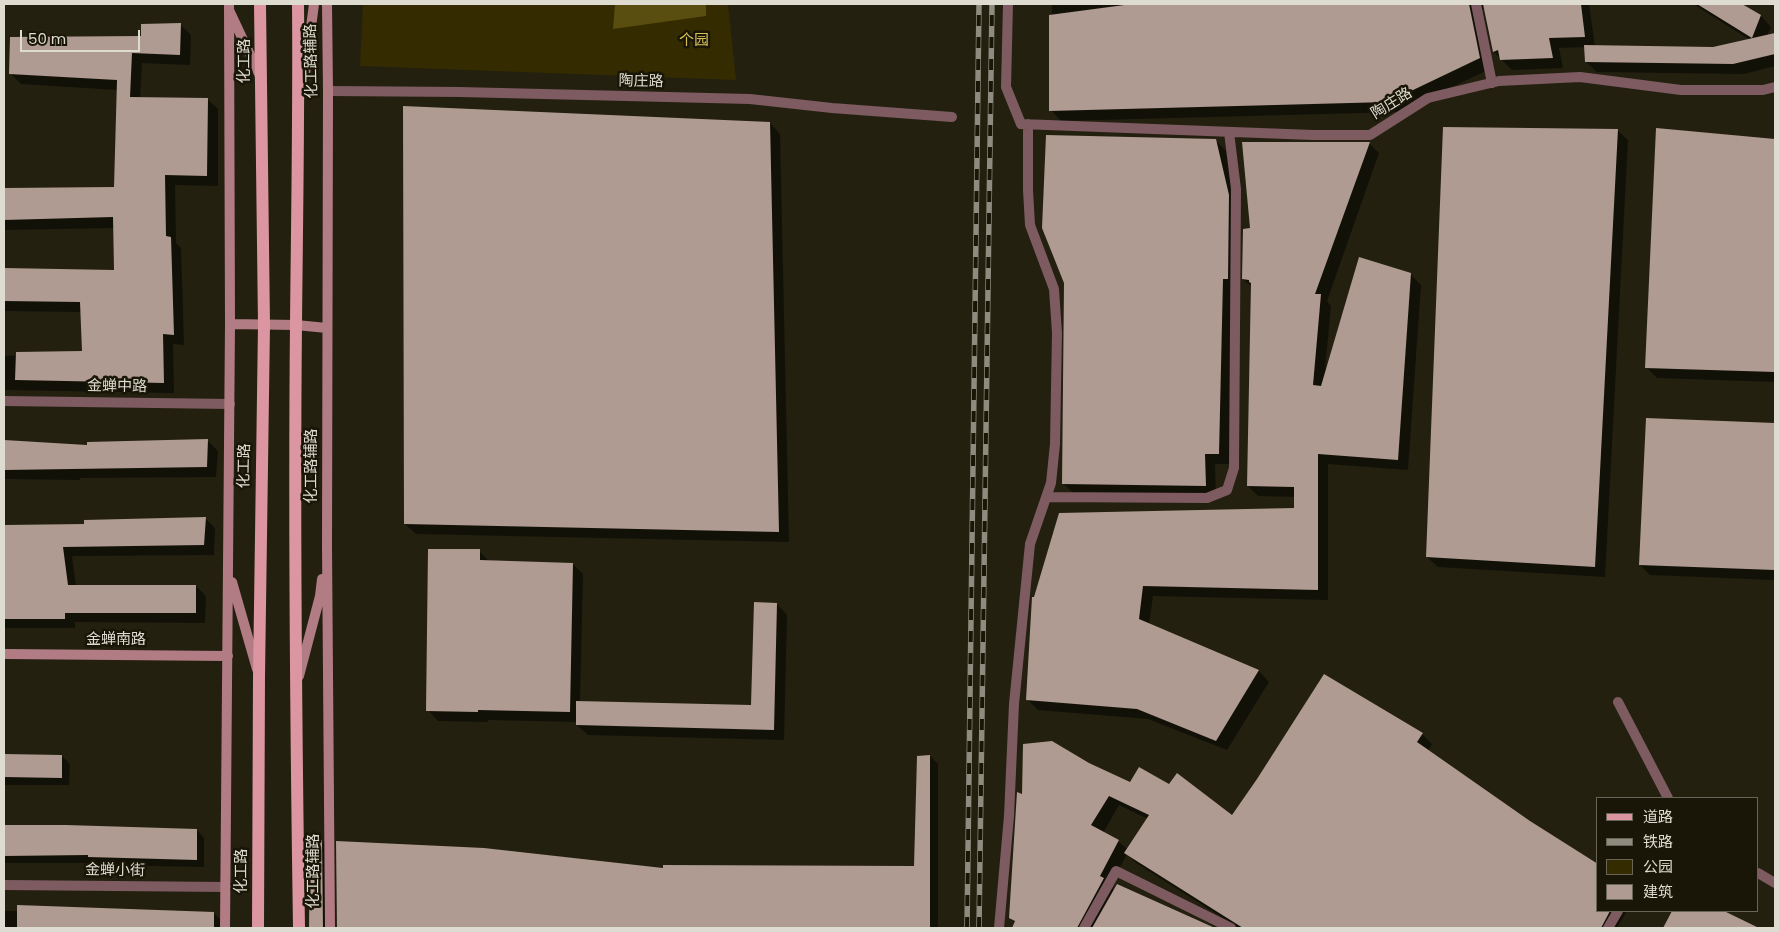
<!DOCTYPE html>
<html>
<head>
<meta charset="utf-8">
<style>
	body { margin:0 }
	#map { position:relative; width:1779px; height:932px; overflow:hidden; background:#232010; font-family:Poppins,"Noto Sans SC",sans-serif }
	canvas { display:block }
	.frame { position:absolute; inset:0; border:5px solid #dedcd1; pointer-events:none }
	.legend { position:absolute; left:1596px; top:797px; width:162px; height:115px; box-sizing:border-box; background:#1a1607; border:1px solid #686558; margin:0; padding:6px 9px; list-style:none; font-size:15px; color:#dedcd1 }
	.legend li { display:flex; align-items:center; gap:10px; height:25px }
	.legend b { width:25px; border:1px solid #686558 }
	.scale { position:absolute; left:20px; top:30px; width:120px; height:22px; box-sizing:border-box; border:2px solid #dedcd1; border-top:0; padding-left:6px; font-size:15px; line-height:18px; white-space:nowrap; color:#dedcd1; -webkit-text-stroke:4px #1a1607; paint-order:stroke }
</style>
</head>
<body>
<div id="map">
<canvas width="1779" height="932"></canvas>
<div class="frame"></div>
<ul class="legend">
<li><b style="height:6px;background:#db96a2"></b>道路</li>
<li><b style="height:6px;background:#8f8c7f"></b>铁路</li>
<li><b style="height:14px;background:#342b00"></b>公园</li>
<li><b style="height:14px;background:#af9b91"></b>建筑</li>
</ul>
<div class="scale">50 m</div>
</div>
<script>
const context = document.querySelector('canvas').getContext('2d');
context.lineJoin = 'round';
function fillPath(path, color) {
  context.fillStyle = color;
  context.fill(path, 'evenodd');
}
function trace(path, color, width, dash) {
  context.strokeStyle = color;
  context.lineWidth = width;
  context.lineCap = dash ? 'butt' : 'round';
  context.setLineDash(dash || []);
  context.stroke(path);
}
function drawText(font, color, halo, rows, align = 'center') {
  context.font = font + ' Poppins,"Noto Sans SC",sans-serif';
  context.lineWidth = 5;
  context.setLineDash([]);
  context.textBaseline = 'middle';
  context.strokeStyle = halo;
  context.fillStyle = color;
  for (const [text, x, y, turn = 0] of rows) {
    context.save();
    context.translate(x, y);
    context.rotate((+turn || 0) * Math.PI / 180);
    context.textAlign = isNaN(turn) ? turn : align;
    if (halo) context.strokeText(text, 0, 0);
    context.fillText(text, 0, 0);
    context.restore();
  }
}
const green = new Path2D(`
	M 363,4 L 728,4 L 736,80 L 360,66 Z`);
const forest = new Path2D(`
	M 615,4 L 706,4 L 706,16 L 613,29 Z`);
const shadow = new Path2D(`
	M 1052,4 L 1589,4 L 1595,47 L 1713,48 L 1750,40 L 1693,4 L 1740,4 L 1761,16 L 1771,27 L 1767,36 L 1775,34 L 1775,66 L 1744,74 L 1597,72 L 1586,62 L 1586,47 L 1559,48 L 1563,68 L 1512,70 L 1494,52 L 1485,8 L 1481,10 L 1490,69 L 1399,112 L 1061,121 L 1051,110 Z
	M 181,25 L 191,35 L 190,65 L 142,63 L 140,98 L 207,99 L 218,109 L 218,186 L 175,185 L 176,243 L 181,248 L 184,345 L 173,344 L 174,393 L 4,390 L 4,356 L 83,352 L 82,312 L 4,311 L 4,270 L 115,271 L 114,228 L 4,230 L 4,189 L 115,188 L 118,90 L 21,84 L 11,74 L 142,37 Z
	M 770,123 L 780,134 L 789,542 L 416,534 L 405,524 Z
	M 1657,129 L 1775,141 L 1775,382 L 1657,378 L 1646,367 Z
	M 1617,130 L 1628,140 L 1605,577 L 1438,567 L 1427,557 Z
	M 1215,140 L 1226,151 L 1239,207 L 1229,464 L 1215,464 L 1216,496 L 1074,494 L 1063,483 Z
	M 1369,143 L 1379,153 L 1327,301 L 1331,306 L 1325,370 L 1410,274 L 1421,285 L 1408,470 L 1328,464 L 1328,600 L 1153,596 L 1149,625 L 1259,671 L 1269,682 L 1227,750 L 1148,719 L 1038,710 L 1028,700 L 1033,598 L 1296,509 L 1296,497 L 1258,496 L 1248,486 L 1252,287 L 1243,279 L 1252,229 Z
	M 1647,420 L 1775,424 L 1775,580 L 1650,575 L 1640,565 Z
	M 208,441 L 218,451 L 216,477 L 80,478 L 80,480 L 4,479 L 4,442 L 88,446 L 88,443 Z
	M 205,518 L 215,528 L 214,555 L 72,556 L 76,586 L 196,586 L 206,596 L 205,623 L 75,622 L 75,628 L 4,628 L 4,526 L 85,525 Z
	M 479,551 L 490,562 L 573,564 L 583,574 L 580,702 L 753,707 L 777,604 L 787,615 L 784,740 L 588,735 L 577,725 L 577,722 L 488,720 L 488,722 L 438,721 L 428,710 Z
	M 1422,734 L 1432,744 L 1428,751 L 1598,911 L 1627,911 L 1617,928 L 1239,928 L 1136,863 L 1127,854 L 1110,886 L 1114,890 L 1117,885 L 1212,928 L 1013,928 L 1016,923 L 1010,917 L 1023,796 L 1088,764 L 1130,783 L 1232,817 ZM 1119,805 L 1148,819 L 1128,850 L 1118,841 L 1103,833 Z
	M 4,756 L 62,756 L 70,764 L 69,785 L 4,785 Z
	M 930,756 L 938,764 L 938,928 L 338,928 L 337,842 L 664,869 L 915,867 Z
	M 4,826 L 66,826 L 197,830 L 204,838 L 204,867 L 97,865 L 95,863 L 4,863 Z
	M 311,841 L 322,842 L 331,850 L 331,928 L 310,928 Z
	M 4,911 L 214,913 L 224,924 L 224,928 L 4,928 Z
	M 1673,911 L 1721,911 L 1756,928 L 1665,928 Z`);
const building = new Path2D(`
	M 1132,4 L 1469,4 L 1480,58 L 1388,102 L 1049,111 L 1049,15 Z
	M 1483,4 L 1581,4 L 1585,37 L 1549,38 L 1553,58 L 1500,60 L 1498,50 L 1493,52 Z
	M 1697,4 L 1742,4 L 1761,15 L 1752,38 Z
	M 181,23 L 180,55 L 132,53 L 130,97 L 208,98 L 207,176 L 165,175 L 166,236 L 171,237 L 174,335 L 163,334 L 164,383 L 15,380 L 16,352 L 82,351 L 80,302 L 4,301 L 4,268 L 114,270 L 113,217 L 4,220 L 4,188 L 114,187 L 117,80 L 9,74 L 10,37 L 141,36 L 141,24 Z
	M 1775,33 L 1775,54 L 1733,64 L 1585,62 L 1584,45 L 1713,47 Z
	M 403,106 L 770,122 L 779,532 L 404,524 Z
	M 1443,127 L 1618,129 L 1595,567 L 1426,557 Z
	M 1656,128 L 1775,139 L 1775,372 L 1645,368 Z
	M 1046,135 L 1216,139 L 1229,195 L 1228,279 L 1223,279 L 1219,454 L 1205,454 L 1206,486 L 1062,484 L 1064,283 L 1042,228 Z
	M 1242,142 L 1370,142 L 1315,294 L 1321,294 L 1313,385 L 1321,386 L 1359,257 L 1411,273 L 1398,460 L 1318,454 L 1318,590 L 1143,586 L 1139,619 L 1259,670 L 1216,741 L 1137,709 L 1026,700 L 1032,597 L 1034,597 L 1059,513 L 1294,508 L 1294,487 L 1247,486 L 1251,283 L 1249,282 L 1249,280 L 1242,279 L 1243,229 L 1250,228 Z
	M 1646,418 L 1775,423 L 1775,570 L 1639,565 Z
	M 208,439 L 207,467 L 4,470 L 4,440 L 87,445 L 87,442 Z
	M 206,517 L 204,545 L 63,547 L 68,585 L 196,585 L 196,613 L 65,613 L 65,619 L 4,619 L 4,525 L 84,524 L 84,520 Z
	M 428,549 L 480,549 L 480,560 L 573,563 L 570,712 L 478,710 L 478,712 L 426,711 Z
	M 754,602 L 777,603 L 774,730 L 576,725 L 576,701 L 751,705 Z
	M 1324,674 L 1423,733 L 1417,742 L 1530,821 L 1598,864 L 1598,911 L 1610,911 L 1601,928 L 1243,928 L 1124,853 L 1149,815 L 1109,796 L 1091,825 L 1119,840 L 1100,876 L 1104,878 L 1077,928 L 1012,928 L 1015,921 L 1009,918 L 1017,792 L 1022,794 L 1023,744 L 1052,741 L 1089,763 L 1130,782 L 1139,767 L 1169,784 L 1177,773 L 1232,815 L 1257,779 Z
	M 4,754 L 62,755 L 62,778 L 4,777 Z
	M 930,755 L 930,928 L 337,928 L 336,841 L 484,848 L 663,868 L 663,865 L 914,866 L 917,756 Z
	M 4,825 L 66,825 L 197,829 L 197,860 L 88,857 L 88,855 L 4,856 Z
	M 310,840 L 322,840 L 323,928 L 309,928 Z
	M 1117,884 L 1215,928 L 1092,928 Z
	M 17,905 L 214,912 L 214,928 L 17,928 Z
	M 1672,911 L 1724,911 L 1759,928 L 1663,928 Z`);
const street = new Path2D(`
	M 1008,4 L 1006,87 L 1021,124 L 1313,135 L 1370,135 L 1428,98 L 1499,81 L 1580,77 L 1681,90 L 1763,90 L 1775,87
	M 1476,4 L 1492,83
	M 328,91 L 460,92 L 750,99 L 832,108 L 952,117
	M 4,401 L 230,404
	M 1046,497 L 1207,498 L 1227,490 L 1234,468 L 1236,189 L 1229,132
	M 1618,702 L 1668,798
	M 1758,873 L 1775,883
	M 4,885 L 226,887
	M 999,928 L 1009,816 L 1014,704 L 1030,544 L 1051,483 L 1055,444 L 1057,333 L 1054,289 L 1030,225 L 1028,190 L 1028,124
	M 1084,928 L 1116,871 L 1231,928
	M 1608,928 L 1618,911`);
const secondary = new Path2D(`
	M 327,4 L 328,91 L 327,547 L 330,928
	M 230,12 L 260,76
	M 303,89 L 314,4
	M 230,324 L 296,325 L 327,328
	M 232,582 L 257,669
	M 4,654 L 228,656
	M 299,676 L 320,596 L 322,579
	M 225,928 L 230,324 L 229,4`);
const primary = new Path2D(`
	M 298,4 C 299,111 297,217 296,324 C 294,526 296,727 299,928
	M 258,928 L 259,676 L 264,325 L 260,4`);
const rail = new Path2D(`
	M 967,928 L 979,4
	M 979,928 L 992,4`);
const parkNames = [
	["个园",694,41]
];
const streetNames = [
	["化工路",245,61,-90],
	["化工路辅路",312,61,-91],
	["陶庄路",641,82,1],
	["陶庄路",1392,104,-32],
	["金蝉中路",117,387,1],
	["化工路",245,466,-89],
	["化工路辅路",312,466,-90],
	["金蝉南路",116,640],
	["金蝉小街",115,871,1],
	["化工路",242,871,-90],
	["化工路辅路",314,871,-90]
];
fillPath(green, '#342b00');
fillPath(forest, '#594d0f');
fillPath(shadow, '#0007');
fillPath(building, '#af9b91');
trace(street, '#7d5b60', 10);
trace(secondary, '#b27c85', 10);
trace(primary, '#db96a2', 12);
trace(rail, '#8f8c7f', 5.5);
trace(rail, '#1a1607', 4, [11]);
drawText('15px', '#d6c055', '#1a1607', parkNames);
drawText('15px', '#dedcd1', '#1a1607', streetNames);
</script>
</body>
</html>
